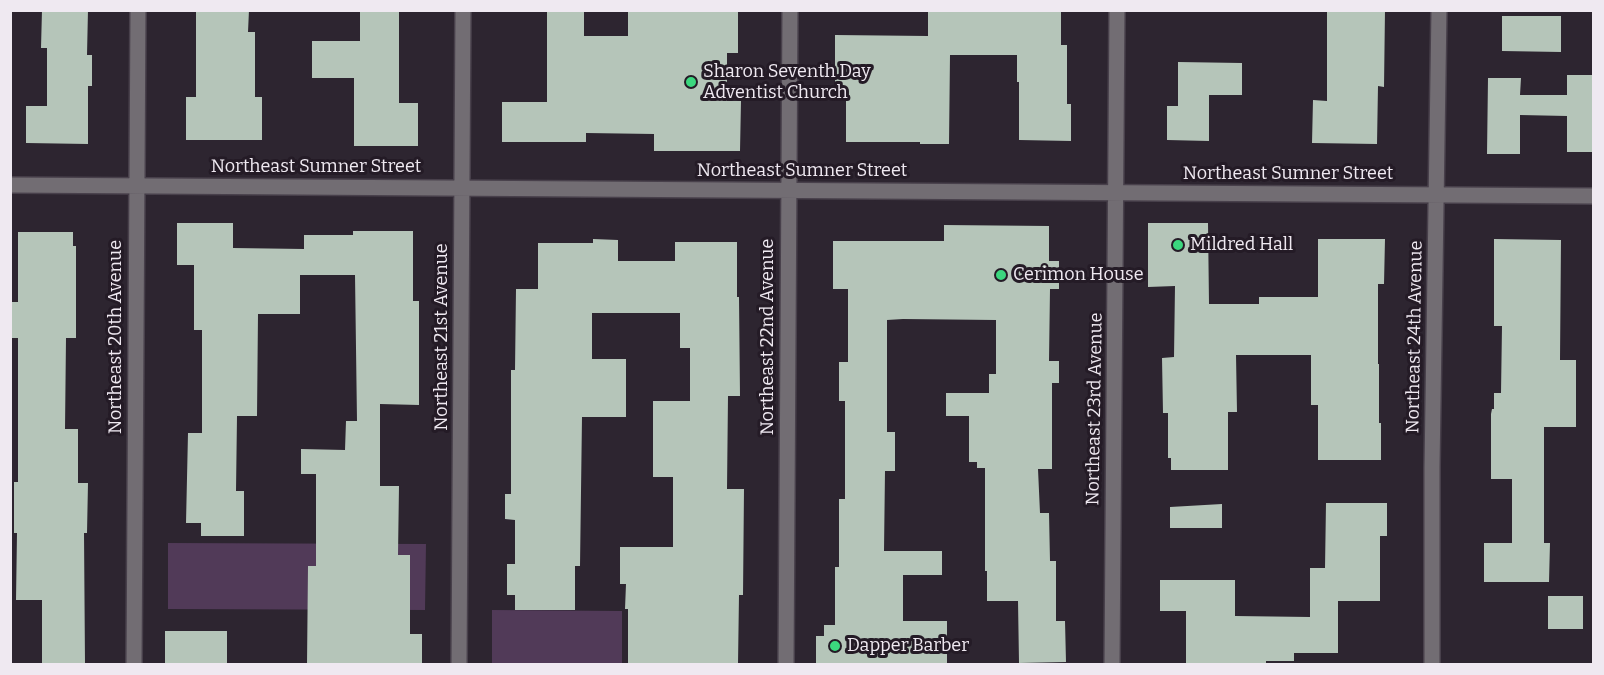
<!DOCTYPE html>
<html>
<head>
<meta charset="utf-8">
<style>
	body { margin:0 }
	#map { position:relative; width:1604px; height:675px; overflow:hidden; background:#2d2530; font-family:Bitter,serif }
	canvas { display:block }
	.frame { position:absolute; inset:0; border:12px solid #efe9f1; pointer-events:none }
</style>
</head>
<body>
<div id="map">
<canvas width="1604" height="675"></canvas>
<div class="frame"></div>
</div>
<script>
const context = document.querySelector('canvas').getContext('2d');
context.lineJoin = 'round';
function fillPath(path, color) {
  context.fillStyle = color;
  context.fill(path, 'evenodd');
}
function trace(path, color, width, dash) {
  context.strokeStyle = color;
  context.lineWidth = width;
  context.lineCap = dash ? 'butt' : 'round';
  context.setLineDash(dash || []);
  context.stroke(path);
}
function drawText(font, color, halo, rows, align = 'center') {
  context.font = font + ' Bitter,serif';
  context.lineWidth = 6;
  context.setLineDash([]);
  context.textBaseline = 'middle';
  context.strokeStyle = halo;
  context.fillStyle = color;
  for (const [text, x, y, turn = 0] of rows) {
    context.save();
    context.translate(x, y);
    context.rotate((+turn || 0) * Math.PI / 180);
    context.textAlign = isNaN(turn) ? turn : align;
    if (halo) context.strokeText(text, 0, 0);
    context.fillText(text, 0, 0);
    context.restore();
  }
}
const green = new Path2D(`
	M 168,543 L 426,544 L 425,610 L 168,609 Z
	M 492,610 L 622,611 L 622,664 L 492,664 Z`);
const building = new Path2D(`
	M 42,10 L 88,10 L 87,55 L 92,55 L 92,86 L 88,86 L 88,144 L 26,143 L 26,106 L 47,106 L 47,48 L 41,48 Z
	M 196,10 L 249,10 L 248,32 L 255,32 L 255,97 L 262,97 L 262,140 L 186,140 L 186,97 L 196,97 Z
	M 360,10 L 399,10 L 399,103 L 418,103 L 418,146 L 354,146 L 354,78 L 312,78 L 312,41 L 360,41 Z
	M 547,10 L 584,10 L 584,36 L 628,36 L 628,10 L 738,10 L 738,53 L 727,53 L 727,101 L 741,101 L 740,151 L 654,151 L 654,134 L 586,133 L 586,142 L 502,142 L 502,102 L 547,102 Z
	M 928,10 L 1061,10 L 1061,45 L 1067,45 L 1067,104 L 1071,104 L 1071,141 L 1019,140 L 1019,82 L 1017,82 L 1017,55 L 950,55 L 949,144 L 920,144 L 920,142 L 846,142 L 846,93 L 835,93 L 835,35 L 928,36 Z
	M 1327,10 L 1385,10 L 1384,87 L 1378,86 L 1377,144 L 1312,143 L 1313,100 L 1327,101 Z
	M 1502,16 L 1561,16 L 1561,52 L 1502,51 Z
	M 1178,62 L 1242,63 L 1242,95 L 1209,95 L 1209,141 L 1167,140 L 1167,106 L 1178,106 Z
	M 1567,75 L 1593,75 L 1593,152 L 1567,152 L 1567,116 L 1520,115 L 1520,154 L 1487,154 L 1488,78 L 1521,78 L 1520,95 L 1567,95 Z
	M 177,223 L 233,223 L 233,248 L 304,249 L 304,235 L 353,235 L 353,231 L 413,231 L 413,301 L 419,301 L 419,405 L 380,404 L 380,486 L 399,486 L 398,555 L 410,555 L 410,634 L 422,634 L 422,664 L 307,664 L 308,566 L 316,566 L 316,474 L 301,474 L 301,449 L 345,450 L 346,421 L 357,421 L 355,275 L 300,275 L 300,314 L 258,314 L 257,416 L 237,416 L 236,491 L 244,491 L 244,536 L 201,536 L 201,523 L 186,523 L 188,433 L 202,433 L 202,330 L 194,330 L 194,265 L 177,265 Z
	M 1148,223 L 1208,223 L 1209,304 L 1259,304 L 1259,297 L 1318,297 L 1318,239 L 1385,239 L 1384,284 L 1378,284 L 1378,364 L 1379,364 L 1379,423 L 1381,423 L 1381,460 L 1318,460 L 1318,405 L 1311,405 L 1311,355 L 1236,355 L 1237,412 L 1228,412 L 1228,470 L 1171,470 L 1171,458 L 1168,458 L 1168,413 L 1163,413 L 1162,358 L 1174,357 L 1175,286 L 1148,287 Z
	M 944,225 L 1049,226 L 1049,261 L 1059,261 L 1059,289 L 1050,289 L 1049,361 L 1059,361 L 1059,383 L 1052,383 L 1052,469 L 1038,469 L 1040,513 L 1049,513 L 1050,561 L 1056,561 L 1056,621 L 1065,621 L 1066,662 L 1019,663 L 1018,601 L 987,601 L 987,571 L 985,571 L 985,468 L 977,468 L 977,462 L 969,462 L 969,416 L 946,416 L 946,393 L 989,393 L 989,374 L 996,374 L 996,320 L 903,319 L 887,320 L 887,432 L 895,432 L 895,471 L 885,471 L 884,551 L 942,551 L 942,575 L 903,575 L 903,621 L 947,621 L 947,664 L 816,664 L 816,636 L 824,636 L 824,625 L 835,625 L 835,567 L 839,567 L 839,499 L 845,499 L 845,401 L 839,401 L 839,362 L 848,362 L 848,289 L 833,289 L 833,241 L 944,241 Z
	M 18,232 L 73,232 L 73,246 L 76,246 L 76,338 L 66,338 L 65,429 L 78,429 L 78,483 L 88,483 L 87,533 L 84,533 L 85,664 L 42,664 L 42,600 L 16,600 L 17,533 L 14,533 L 14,482 L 18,482 L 18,338 L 12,338 L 12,302 L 18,302 Z
	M 593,239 L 618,240 L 618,261 L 675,261 L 675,242 L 737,242 L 737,297 L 739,297 L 740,396 L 728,396 L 727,489 L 744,489 L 743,595 L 739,595 L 738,664 L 628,664 L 628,609 L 625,609 L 626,584 L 620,584 L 620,547 L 673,547 L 673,477 L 653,477 L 653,401 L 690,401 L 690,348 L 680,348 L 680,313 L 592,313 L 592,359 L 626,359 L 626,417 L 582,417 L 580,566 L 575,566 L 575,610 L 515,610 L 515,595 L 507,595 L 507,564 L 515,564 L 515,520 L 505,519 L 505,494 L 511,494 L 511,370 L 515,370 L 516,289 L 538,289 L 538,243 L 593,243 Z
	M 1494,239 L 1561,240 L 1560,360 L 1576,360 L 1576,427 L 1544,427 L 1544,543 L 1550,543 L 1549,582 L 1484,582 L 1484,543 L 1512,543 L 1512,479 L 1491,479 L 1491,414 L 1492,409 L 1494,409 L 1494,393 L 1501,393 L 1502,326 L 1494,326 Z
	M 1326,503 L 1387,503 L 1387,536 L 1380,536 L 1380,601 L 1338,601 L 1338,653 L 1294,653 L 1294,661 L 1266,661 L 1266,664 L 1186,664 L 1186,611 L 1160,611 L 1160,580 L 1235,580 L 1235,616 L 1310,617 L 1310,568 L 1325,568 Z
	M 1222,504 L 1222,528 L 1170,528 L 1170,507 Z
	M 1548,596 L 1583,596 L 1583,629 L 1548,629 Z
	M 165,631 L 227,631 L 227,664 L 165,664 Z`);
const minor = new Path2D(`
	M 10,185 L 1594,196
	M 134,664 L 138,10
	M 459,664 L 463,10
	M 786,664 L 790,10
	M 1112,664 L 1117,10
	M 1432,664 L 1432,467 L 1439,10`);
const markers = [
	[691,82,6,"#3bd77e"],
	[1178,245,6,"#3bd77e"],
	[1001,275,6,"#3bd77e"],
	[835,646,6,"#3bd77e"]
];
const poiNames = [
	["Sharon Seventh Day",703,72],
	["Adventist Church",703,93],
	["Mildred Hall",1190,245],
	["Cerimon House",1013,275],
	["Dapper Barber",847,646]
];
const streetNames = [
	["Northeast Sumner Street",316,167],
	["Northeast Sumner Street",802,171],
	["Northeast Sumner Street",1288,174],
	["Northeast 20th Avenue",116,337,-90],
	["Northeast 21st Avenue",442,337,-90],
	["Northeast 22nd Avenue",768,337,-90],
	["Northeast 24th Avenue",1415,337,-89],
	["Northeast 23rd Avenue",1095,409,-89]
];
fillPath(green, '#513a58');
fillPath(building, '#b5c5b9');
trace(minor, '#48404b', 18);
trace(minor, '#726d73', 15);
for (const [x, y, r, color] of markers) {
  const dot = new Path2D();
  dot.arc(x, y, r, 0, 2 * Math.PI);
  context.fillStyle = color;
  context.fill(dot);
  trace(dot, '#241b26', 2);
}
drawText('18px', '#efe9f1', '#241b26', poiNames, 'left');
drawText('18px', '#efe9f1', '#241b26', streetNames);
</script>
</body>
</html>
